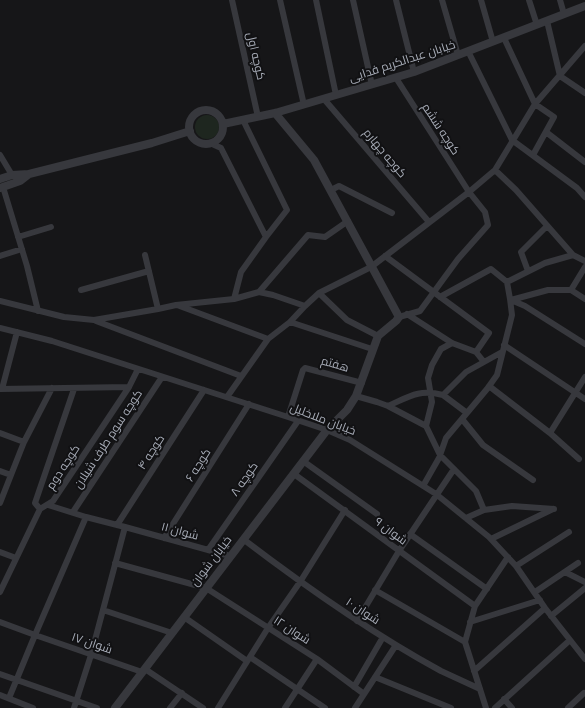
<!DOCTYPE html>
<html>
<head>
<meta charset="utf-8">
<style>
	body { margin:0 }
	canvas { display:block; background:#161618 }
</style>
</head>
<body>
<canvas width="585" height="708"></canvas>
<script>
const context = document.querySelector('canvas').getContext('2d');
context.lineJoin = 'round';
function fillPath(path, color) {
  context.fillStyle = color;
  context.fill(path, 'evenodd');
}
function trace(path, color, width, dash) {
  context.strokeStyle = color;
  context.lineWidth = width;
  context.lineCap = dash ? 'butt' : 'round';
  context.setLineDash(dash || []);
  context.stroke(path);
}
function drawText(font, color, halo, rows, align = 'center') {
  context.font = font + ' Ubuntu,Cairo,sans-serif';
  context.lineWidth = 4;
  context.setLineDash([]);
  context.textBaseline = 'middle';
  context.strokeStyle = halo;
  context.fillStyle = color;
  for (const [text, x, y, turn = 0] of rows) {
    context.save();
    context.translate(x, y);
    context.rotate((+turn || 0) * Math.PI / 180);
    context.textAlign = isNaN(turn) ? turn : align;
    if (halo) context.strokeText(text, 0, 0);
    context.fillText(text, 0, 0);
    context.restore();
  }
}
const green = new Path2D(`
	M195 127a12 12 0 1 1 24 0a12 12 0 1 1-24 0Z`);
const minor = new Path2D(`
	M 232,0 L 258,117
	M 280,0 L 304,105
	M 316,0 L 336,95
	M 353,0 L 372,85
	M 396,0 L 414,72
	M 442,0 L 458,55
	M 481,0 L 493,42
	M 529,0 L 537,25
	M 560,0 L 564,14
	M 547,21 L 560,76 L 585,93
	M 504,38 L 535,104 L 554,117 L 533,155
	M 468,51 L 512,140 L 577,188 L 585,197
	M 396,78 L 469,192 L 485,212 L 488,225 L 458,259 L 420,311 L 399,317
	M 324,99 L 429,222
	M 243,120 L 287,210 L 266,237
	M 546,132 L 585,162
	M 210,143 L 221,148 L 266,237 L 241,272 L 234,299
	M 0,155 L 12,175
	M 495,170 L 516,190 L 573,255 L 585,261
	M 3,187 L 27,266 L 38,311
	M 331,190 L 339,186 L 392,213
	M 18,237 L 51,227
	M 145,255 L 158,309
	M 0,256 L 22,249
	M 385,256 L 489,333 L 476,352
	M 528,271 L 521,252 L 547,226
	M 81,290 L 149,271
	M 571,290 L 585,267
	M 259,292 L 308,235 L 325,237 L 348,221
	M 319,293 L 347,320 L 378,336
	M 440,297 L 491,269 L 507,282
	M 511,300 L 525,306 L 585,344
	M 511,300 L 548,290 L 571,290 L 585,299
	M 0,301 L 64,317 L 94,320 L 158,309 L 176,305 L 234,299 L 259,292 L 273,295 L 305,306 L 319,293 L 371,267 L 469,192 L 495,170 L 535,104 L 585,46
	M 177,305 L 268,339
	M 407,314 L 452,343 L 476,352 L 484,362
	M 96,321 L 241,376
	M 290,322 L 372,349
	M 0,328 L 52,341 L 288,417 L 327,430 L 350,440 L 436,494 L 489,537 L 516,566 L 545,608 L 585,659
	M 504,345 L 585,399
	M 489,386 L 550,433 L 579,459
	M 0,389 L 129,387 L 138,369
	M 2,389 L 17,332
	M 443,395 L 467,413
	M 356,396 L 377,402 L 388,406 C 410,396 419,389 443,395 L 466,372 L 502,352
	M 227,397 L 268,339 L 290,322 L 305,306
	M 388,406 L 426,426 L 440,455 L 476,491 L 484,510
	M 288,417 L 303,370 L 305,368 L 362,383
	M 462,419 L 483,445 L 533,480
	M 426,426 L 432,402 L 428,378 L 432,365 L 441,349 L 452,343
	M 0,433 L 24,442
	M 550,433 L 585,377
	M 303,461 L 377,514
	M 0,471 L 11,475
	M 294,474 L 475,606
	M 423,486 L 439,458 L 446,438 L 487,389 L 497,375 L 512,315 L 510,299 L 507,282 L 545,263 L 573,255
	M 0,503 L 24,442 L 52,388
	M 48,505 L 86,517 L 35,635 L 142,672
	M 40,509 L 35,503 L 74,389
	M 73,512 L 162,377
	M 466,518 L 484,510 L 512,506 L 554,509
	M 117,525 L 204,390
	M 125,527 L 230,556
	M 410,534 L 487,589
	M 164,538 L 249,404
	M 243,539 C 306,587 371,633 441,671 C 454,677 467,683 480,689
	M 491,539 L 553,509
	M 208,550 L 298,421
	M 0,552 L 16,558
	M 115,563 L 206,588 L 317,659 L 364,694
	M 516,566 L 569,532
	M 565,572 L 585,582
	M 375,590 L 465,642
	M 0,592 L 40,509 L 53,501 L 129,387
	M 535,592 L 578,563
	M 103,610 L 172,633
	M 551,616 L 585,588
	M 184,617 L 247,661
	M 357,621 L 399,551 L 454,469
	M 0,622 L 35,635 L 9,698
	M 470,622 L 540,600
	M 250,657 L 325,708
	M 145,669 L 203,708
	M 474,671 L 545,608
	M 0,674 L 97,708
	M 375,677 L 451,708
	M 354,687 L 383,637
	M 0,695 L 33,708
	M 504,699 L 512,708
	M 74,708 L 91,655 L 125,527 L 86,517
	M 170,708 L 182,693
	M 218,708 L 268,628 L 300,582 L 345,510
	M 285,708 L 317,659
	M 355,708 L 396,645
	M 486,708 L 465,642 L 475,606 L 508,557
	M 495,708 L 570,640
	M 568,708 L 584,693`);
const tertiary = new Path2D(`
	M189 127a17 17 0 1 1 34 0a17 17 0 1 1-34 0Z
	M 223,124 L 275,113 L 414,72 L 585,6
	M 0,179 L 12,175 L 29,174 L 152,143 L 190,131
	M 0,188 L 20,181 L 29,174
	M 115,708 L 327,430 L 347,410 L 356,396 L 378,336 L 396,321 L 399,317 L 314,160 L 275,113`);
const streetNames = [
	["کوچه اول",256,56,77],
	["خیابان عبدالکریم فدایی",402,61,-18],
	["کوچه ششم",441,129,57],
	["کوچه چهارم",385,153,50],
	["هفتم",335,364,16],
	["خیابان ملاخلیل",323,419,21],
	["کوچه سوم طرف شیلان",108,439,-57],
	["کوچه ۴",151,452,-57],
	["کوچه ۶",198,465,-58],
	["کوچه دوم",63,467,-57],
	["کوچه ۸",244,479,-55],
	["شوان ۱۱",180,531,15],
	["شوان ۹",391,531,37],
	["خیابان شوان",211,561,-53],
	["شوان ۱۰",363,611,33],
	["شوان ۱۲",292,630,33],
	["شوان ۱۷",92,643,19]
];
fillPath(green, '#1e261f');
trace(minor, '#37383d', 6);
trace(tertiary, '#37383d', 8);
drawText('12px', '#a8adb8', '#111113', streetNames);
</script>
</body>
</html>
